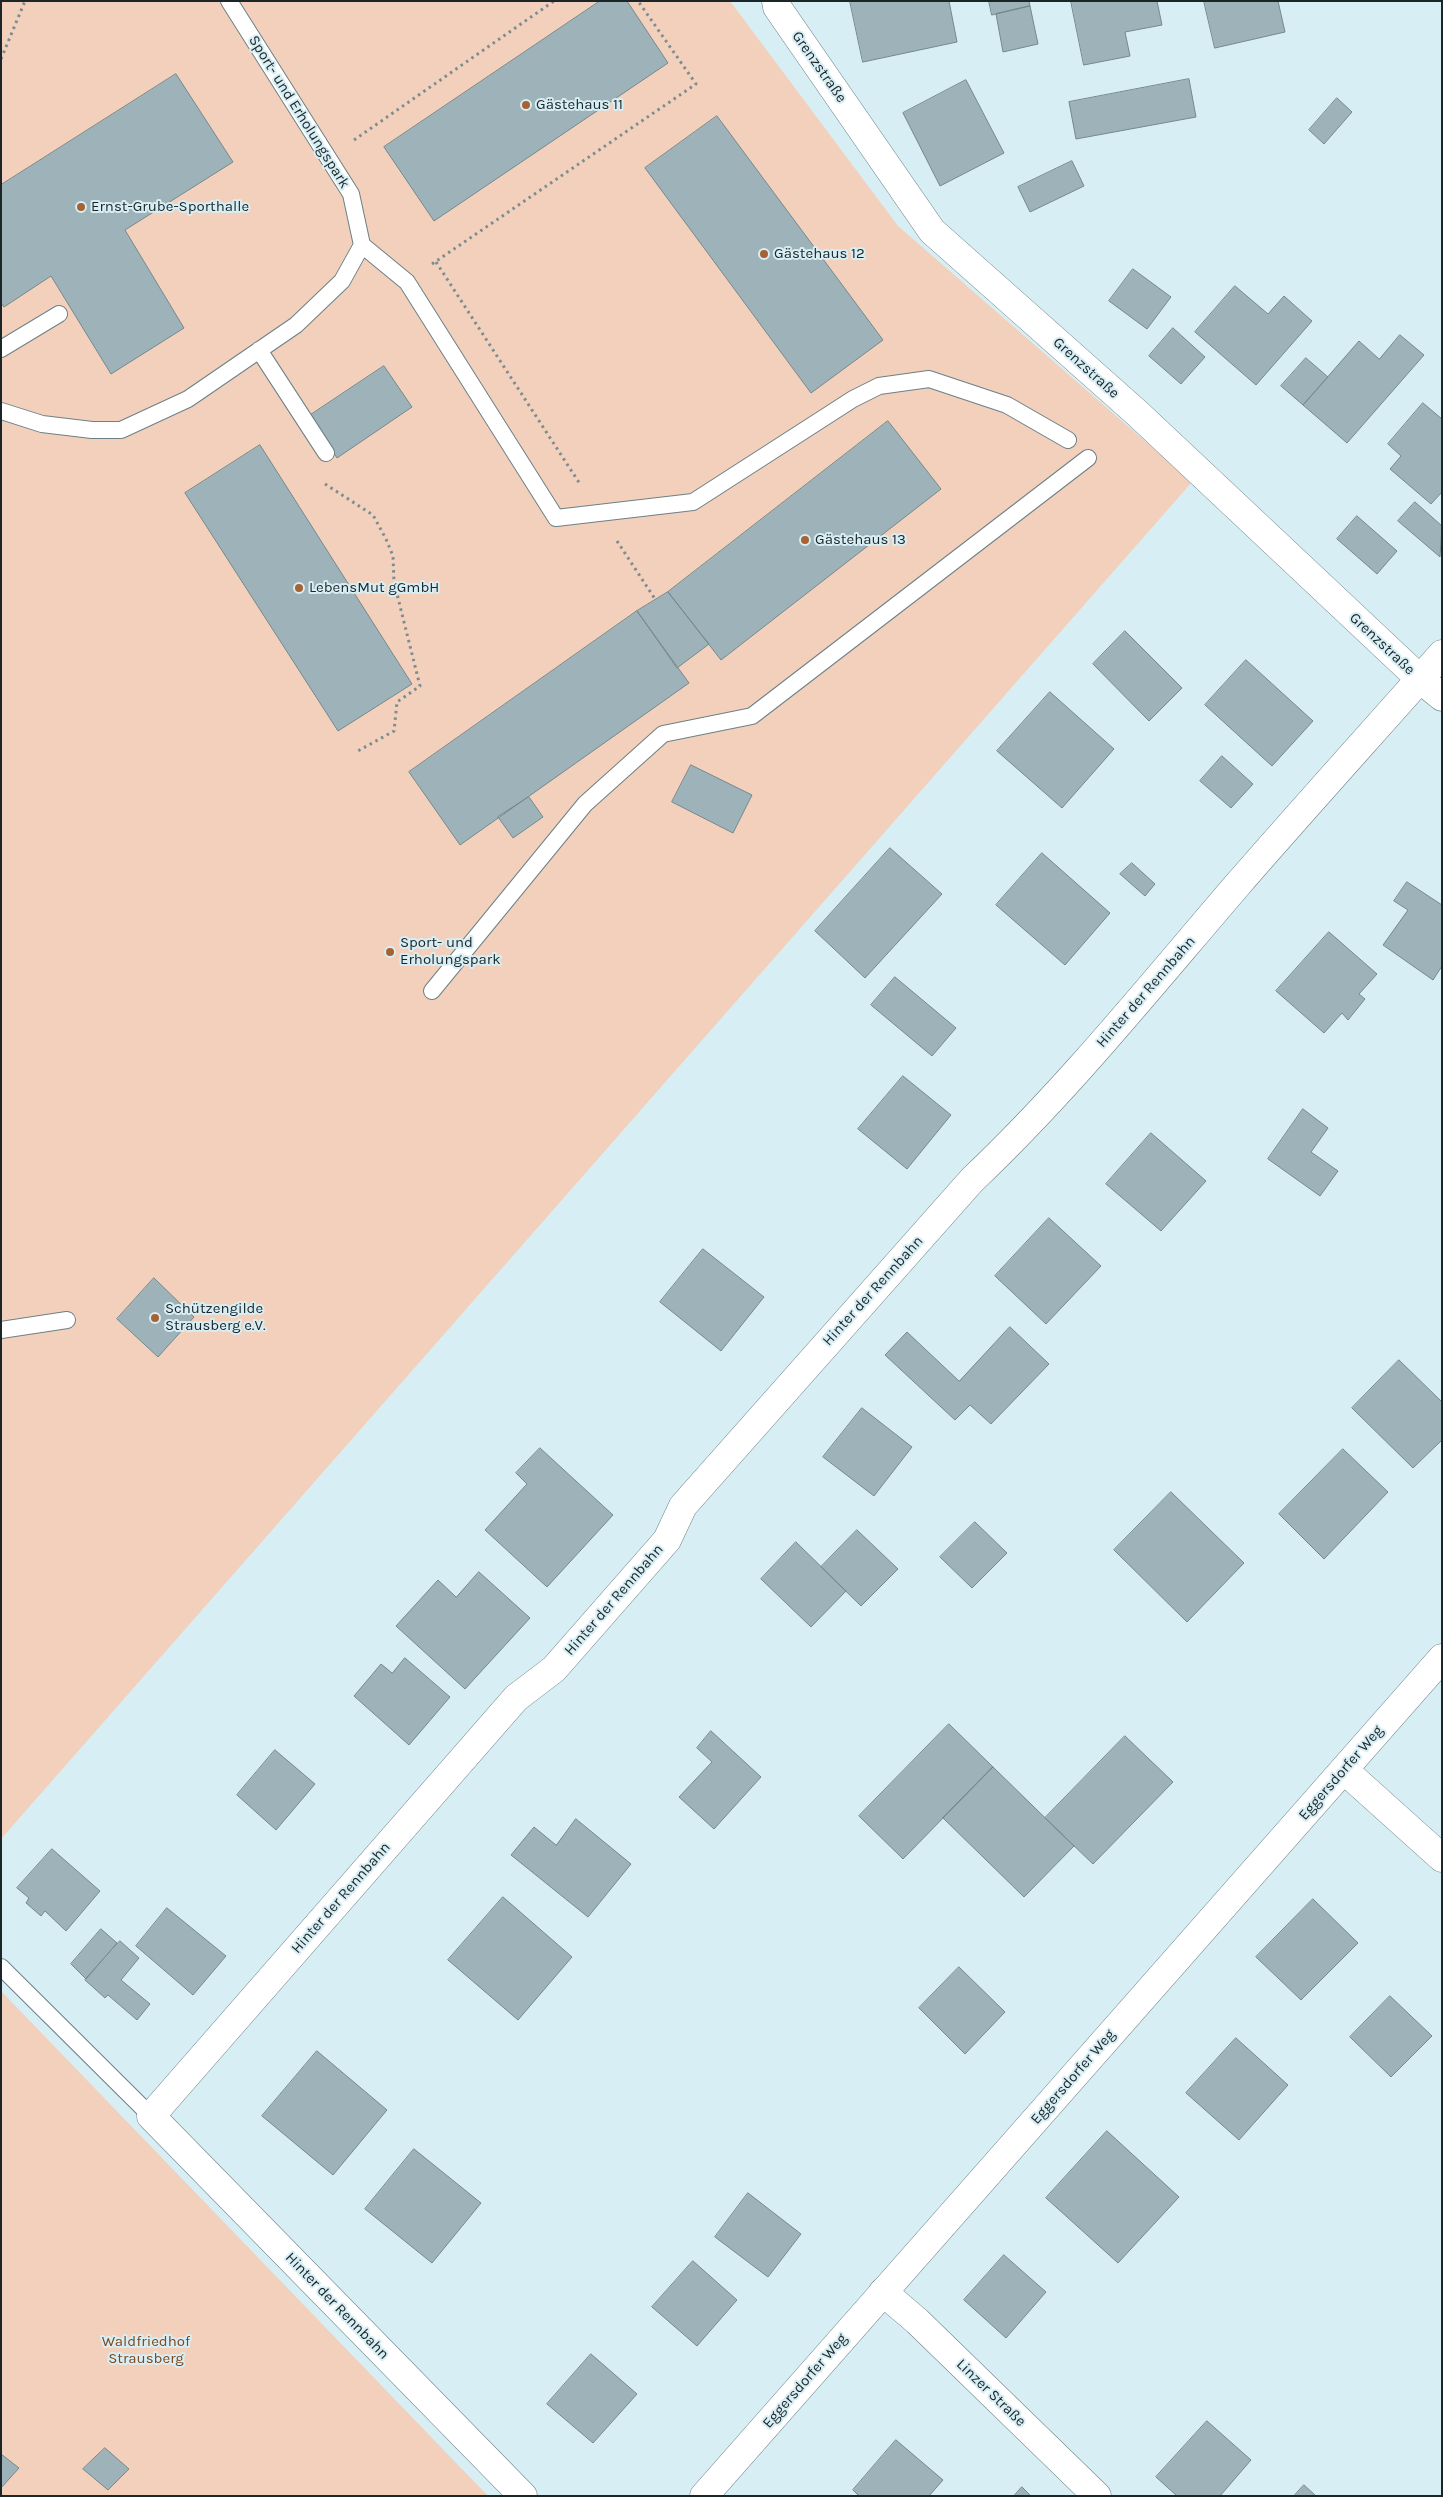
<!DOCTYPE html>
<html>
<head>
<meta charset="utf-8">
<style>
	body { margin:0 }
	#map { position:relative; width:1443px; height:2497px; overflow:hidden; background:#d7eef5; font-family:Karla,sans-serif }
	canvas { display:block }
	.frame { position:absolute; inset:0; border:2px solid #1c2527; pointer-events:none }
</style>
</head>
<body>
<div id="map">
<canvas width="1443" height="2497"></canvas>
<div class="frame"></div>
</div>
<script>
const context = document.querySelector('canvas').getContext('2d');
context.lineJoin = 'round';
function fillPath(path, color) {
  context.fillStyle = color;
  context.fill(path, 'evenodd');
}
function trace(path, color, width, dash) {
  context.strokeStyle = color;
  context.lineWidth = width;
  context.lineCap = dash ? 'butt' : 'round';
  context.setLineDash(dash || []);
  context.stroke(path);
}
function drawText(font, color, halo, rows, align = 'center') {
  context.font = font + ' Karla,sans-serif';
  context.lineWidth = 4;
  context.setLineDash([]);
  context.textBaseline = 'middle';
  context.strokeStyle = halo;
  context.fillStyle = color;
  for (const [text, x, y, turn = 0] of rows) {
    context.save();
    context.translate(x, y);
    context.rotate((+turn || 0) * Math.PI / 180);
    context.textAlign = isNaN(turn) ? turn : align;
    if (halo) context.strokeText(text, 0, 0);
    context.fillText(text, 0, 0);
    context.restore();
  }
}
const green = new Path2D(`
	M 1,1 L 730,1 L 898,226 L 1192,482 L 1,1839 Z
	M 1,1991 L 488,2496 L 1,2496 Z`);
const building = new Path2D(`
	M 600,1 L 627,1 L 668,63 L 434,221 L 384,147 Z
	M 850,1 L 949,1 L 957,42 L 863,62 Z
	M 989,1 L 1029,1 L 1030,6 L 992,15 Z
	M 1071,1 L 1157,1 L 1162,25 L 1125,32 L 1130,56 L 1084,65 Z
	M 1204,1 L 1278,1 L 1285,32 L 1215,48 Z
	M 1030,6 L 1038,44 L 1003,52 L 996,14 Z
	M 176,74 L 233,162 L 125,230 L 184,328 L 111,374 L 51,276 L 4,307 L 1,303 L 1,185 Z
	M 1189,79 L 1196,117 L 1076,139 L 1069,102 Z
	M 966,80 L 1004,153 L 940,186 L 903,113 Z
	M 1337,98 L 1352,112 L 1324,144 L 1309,130 Z
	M 717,116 L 883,340 L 811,393 L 645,168 Z
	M 1072,161 L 1084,186 L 1030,212 L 1018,187 Z
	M 1133,269 L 1171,297 L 1147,329 L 1109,301 Z
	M 1235,286 L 1268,314 L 1284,296 L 1312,321 L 1256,385 L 1195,332 Z
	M 1173,328 L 1205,357 L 1181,384 L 1149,356 Z
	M 1400,335 L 1424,355 L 1347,443 L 1303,405 L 1359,341 L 1379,359 Z
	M 1306,358 L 1328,377 L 1303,405 L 1281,386 Z
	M 384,366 L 412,407 L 337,458 L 309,416 Z
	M 1423,403 L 1442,419 L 1442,492 L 1431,504 L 1390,469 L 1401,456 L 1388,444 Z
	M 888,421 L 941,489 L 721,660 L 668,592 Z
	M 260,445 L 412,684 L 338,731 L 185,493 Z
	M 1415,502 L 1442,526 L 1440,557 L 1398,521 Z
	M 1357,516 L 1397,551 L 1377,574 L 1337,539 Z
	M 668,592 L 709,644 L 677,668 L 637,611 Z
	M 637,611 L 689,683 L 460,845 L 409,772 Z
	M 1125,631 L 1182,688 L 1149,721 L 1093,664 Z
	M 1246,660 L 1313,721 L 1272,766 L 1205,705 Z
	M 1050,692 L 1114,749 L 1062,808 L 997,751 Z
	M 1222,756 L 1253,784 L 1231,808 L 1200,781 Z
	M 691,765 L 752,795 L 733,833 L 672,802 Z
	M 529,797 L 543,817 L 513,838 L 498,817 Z
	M 890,848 L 942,894 L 865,978 L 815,931 Z
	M 1042,853 L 1110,913 L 1065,965 L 996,905 Z
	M 1132,863 L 1155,884 L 1145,896 L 1120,874 Z
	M 1407,882 L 1442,905 L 1442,966 L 1433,980 L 1383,945 L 1408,910 L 1394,901 Z
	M 1329,932 L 1377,974 L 1359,994 L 1365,999 L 1348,1020 L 1342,1013 L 1324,1033 L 1276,991 Z
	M 895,977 L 956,1028 L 932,1056 L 871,1005 Z
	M 903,1076 L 951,1115 L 907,1169 L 858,1129 Z
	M 1303,1109 L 1328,1128 L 1311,1152 L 1338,1171 L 1320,1196 L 1268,1159 Z
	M 1151,1133 L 1206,1181 L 1161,1231 L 1106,1184 Z
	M 1049,1218 L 1101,1266 L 1046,1324 L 995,1276 Z
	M 703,1249 L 764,1297 L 721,1351 L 660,1302 Z
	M 154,1278 L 194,1317 L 158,1357 L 117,1319 Z
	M 1010,1327 L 1049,1364 L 991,1424 L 970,1405 L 955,1420 L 885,1355 L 907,1332 L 959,1381 Z
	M 1399,1360 L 1442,1402 L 1442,1440 L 1413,1468 L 1352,1408 Z
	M 862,1408 L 912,1447 L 874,1496 L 823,1457 Z
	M 540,1448 L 613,1515 L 547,1587 L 485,1530 L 527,1484 L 516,1473 Z
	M 1343,1449 L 1388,1492 L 1324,1559 L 1279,1514 Z
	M 1171,1492 L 1244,1563 L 1187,1622 L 1114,1550 Z
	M 975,1522 L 1007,1553 L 972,1588 L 940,1557 Z
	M 857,1530 L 898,1569 L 861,1606 L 821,1567 Z
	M 796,1542 L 846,1591 L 811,1627 L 761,1579 Z
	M 479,1572 L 530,1618 L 465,1689 L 396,1626 L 438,1580 L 456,1597 Z
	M 405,1658 L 450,1697 L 409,1745 L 354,1696 L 381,1664 L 392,1673 Z
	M 949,1724 L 993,1767 L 903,1859 L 859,1816 Z
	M 711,1731 L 761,1777 L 714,1829 L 679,1797 L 712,1762 L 697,1748 Z
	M 1125,1736 L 1173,1782 L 1093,1864 L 1045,1818 Z
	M 275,1750 L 315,1784 L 276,1830 L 237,1795 Z
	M 993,1767 L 1074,1846 L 1024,1897 L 943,1818 Z
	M 576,1819 L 631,1864 L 588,1917 L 511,1855 L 534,1827 L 556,1845 Z
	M 52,1849 L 100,1891 L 66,1931 L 45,1911 L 41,1916 L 26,1903 L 29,1898 L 17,1888 Z
	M 503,1897 L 572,1957 L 518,2020 L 448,1960 Z
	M 1313,1899 L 1358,1943 L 1301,2000 L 1256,1957 Z
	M 167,1908 L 226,1956 L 193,1995 L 136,1946 Z
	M 101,1929 L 117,1943 L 86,1979 L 71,1964 Z
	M 120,1941 L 139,1958 L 121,1980 L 150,2004 L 137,2020 L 108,1995 L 105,1998 L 85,1980 Z
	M 959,1967 L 1005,2012 L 965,2054 L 919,2008 Z
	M 1390,1996 L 1432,2036 L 1391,2077 L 1350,2037 Z
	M 1236,2038 L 1288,2085 L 1239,2140 L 1186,2093 Z
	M 317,2051 L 387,2110 L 333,2175 L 262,2116 Z
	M 1107,2131 L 1179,2197 L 1118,2263 L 1046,2198 Z
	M 414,2149 L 481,2203 L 432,2263 L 365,2209 Z
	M 748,2193 L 801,2234 L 768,2277 L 715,2237 Z
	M 1004,2255 L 1046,2292 L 1006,2338 L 964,2300 Z
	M 693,2261 L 737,2300 L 697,2346 L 652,2307 Z
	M 591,2354 L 637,2394 L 593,2443 L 547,2404 Z
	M 1207,2421 L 1251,2460 L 1220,2496 L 1177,2496 L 1156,2477 Z
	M 896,2440 L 943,2480 L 929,2496 L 859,2496 L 853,2490 Z
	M 105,2448 L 129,2469 L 108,2490 L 83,2469 Z
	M 1,2454 L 19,2468 L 1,2488 Z
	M 1304,2485 L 1316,2496 L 1294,2496 Z
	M 1022,2487 L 1031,2496 L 1014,2496 Z`);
const path = new Path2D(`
	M 1,59 L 25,1
	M 354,140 L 554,1
	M 436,262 L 580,484
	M 432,264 L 696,84 L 638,1
	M 325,484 L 373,515 L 386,539 L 393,556 L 394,582 L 420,686 L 397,702 L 394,731 L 356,752
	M 617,541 L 655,599`);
const lane = new Path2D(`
	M 362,245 L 407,282 L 556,518 L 693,502 L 853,399 L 879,386 L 929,379 L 1007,405 L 1068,440
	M 1,349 L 59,314
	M 259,350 L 326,453
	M 1,411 L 42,424 L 92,430 L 121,430 L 188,399 L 296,325 L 342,281 L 362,245 L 351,194 L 229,1
	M 432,991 L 585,804 L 663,734 L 752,716 L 1088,458
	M 1,1330 L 67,1320
	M 1,1967 L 151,2116`);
const street = new Path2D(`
	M 776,1 L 777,7 L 932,231 L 1137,413 L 1420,679 L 1442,697
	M 1344,1770 L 1442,1858
	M 883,2292 L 917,2321 L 1097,2496
	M 523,2496 L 151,2116 L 516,1698 L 554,1669 L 667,1540 L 683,1506 L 972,1180 C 1069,1088 1152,984 1239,883 C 1306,806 1374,731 1442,654`);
const secondary = new Path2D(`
	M 704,2496 L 1442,1658`);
const markers = [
	[526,105,5,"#a66232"],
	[81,207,5,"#a66232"],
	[764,254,5,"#a66232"],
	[805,540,5,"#a66232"],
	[299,588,5,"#a66232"],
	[390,952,5,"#a66232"],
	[155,1318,5,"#a66232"]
];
const streetNames = [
	["Grenzstraße",819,67,55],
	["Sport- und Erholungspark",299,112,58],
	["Grenzstraße",1086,368,42],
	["Grenzstraße",1382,644,43],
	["Hinter der Rennbahn",1146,992,-49],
	["Hinter der Rennbahn",873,1291,-48],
	["Hinter der Rennbahn",614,1600,-49],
	["Eggersdorfer Weg",1341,1773,-49],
	["Hinter der Rennbahn",341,1898,-49],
	["Eggersdorfer Weg",1073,2077,-49],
	["Hinter der Rennbahn",337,2306,46],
	["Eggersdorfer Weg",805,2381,-49],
	["Linzer Straße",991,2393,44]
];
const poiNames = [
	["Gästehaus 11",536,105],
	["Ernst-Grube-Sporthalle",91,207],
	["Gästehaus 12",774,254],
	["Gästehaus 13",815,540],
	["LebensMut gGmbH",309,588],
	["Sport- und",400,943],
	["Erholungspark",400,960],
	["Schützengilde",165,1309],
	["Strausberg e.V.",165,1326]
];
const parkNames = [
	["Waldfriedhof",146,2342],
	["Strausberg",146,2359]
];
fillPath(green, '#f3d0bb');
fillPath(building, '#9db3b9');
trace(building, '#74898e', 1);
trace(lane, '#6c8086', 18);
trace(street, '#6c8086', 29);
trace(secondary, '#6c8086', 29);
trace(path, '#7c8d91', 3, [2.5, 4]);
trace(lane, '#fff', 16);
trace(street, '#fff', 28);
trace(secondary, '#fff', 28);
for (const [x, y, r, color] of markers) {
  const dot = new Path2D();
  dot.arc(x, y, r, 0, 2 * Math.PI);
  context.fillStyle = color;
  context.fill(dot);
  trace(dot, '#d7eef5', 2);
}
drawText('15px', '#1c2527', '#d7eef5', streetNames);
drawText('15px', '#1c2527', '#d7eef5', poiNames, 'left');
drawText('15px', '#7f461b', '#d7eef5', parkNames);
</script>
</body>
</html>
